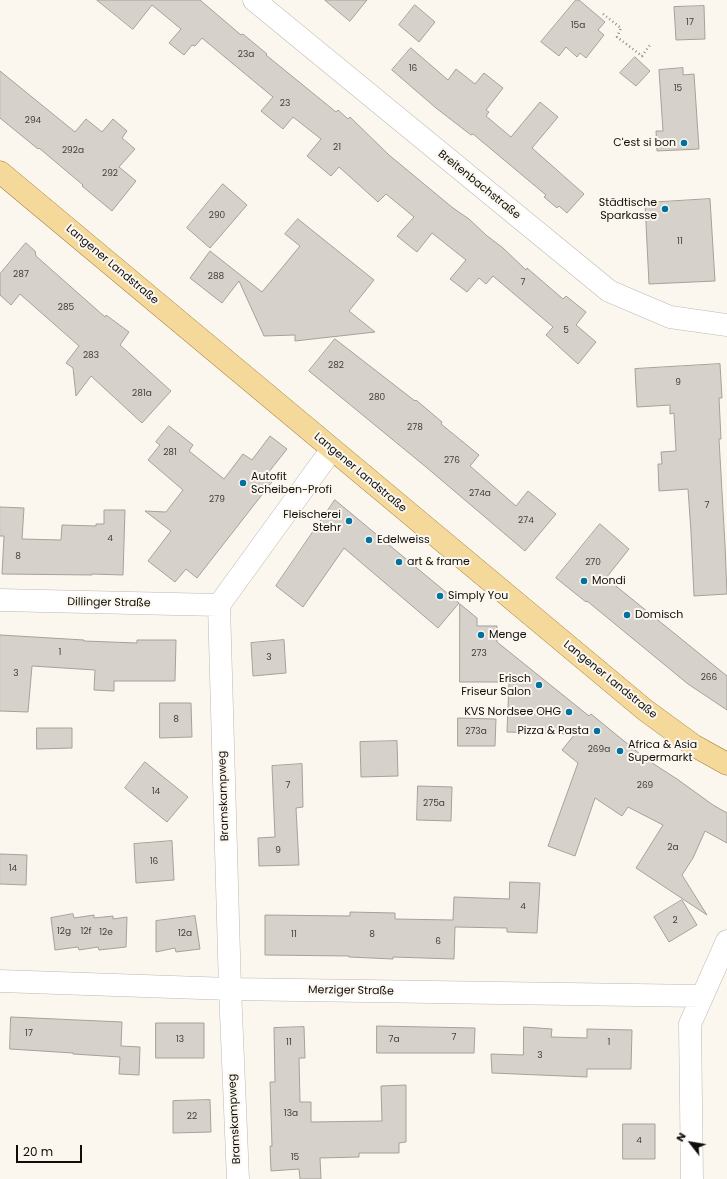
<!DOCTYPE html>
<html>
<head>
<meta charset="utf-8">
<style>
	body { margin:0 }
	#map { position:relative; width:727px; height:1179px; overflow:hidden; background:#fbf7ef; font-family:Poppins,sans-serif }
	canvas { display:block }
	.north { position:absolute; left:671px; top:1123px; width:40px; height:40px; -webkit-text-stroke:3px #fbf7ef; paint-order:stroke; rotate:301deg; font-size:11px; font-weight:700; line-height:16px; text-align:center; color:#0f0e0b }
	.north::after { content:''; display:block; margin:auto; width:14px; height:18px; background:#0f0e0b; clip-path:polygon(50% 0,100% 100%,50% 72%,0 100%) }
	.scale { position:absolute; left:16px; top:1145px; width:66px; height:18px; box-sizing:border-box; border:2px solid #0f0e0b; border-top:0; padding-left:5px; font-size:12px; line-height:14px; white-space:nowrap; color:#0f0e0b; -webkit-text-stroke:3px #fbf7ef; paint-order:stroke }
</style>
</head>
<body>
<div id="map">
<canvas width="727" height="1179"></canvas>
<div class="north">N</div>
<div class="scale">20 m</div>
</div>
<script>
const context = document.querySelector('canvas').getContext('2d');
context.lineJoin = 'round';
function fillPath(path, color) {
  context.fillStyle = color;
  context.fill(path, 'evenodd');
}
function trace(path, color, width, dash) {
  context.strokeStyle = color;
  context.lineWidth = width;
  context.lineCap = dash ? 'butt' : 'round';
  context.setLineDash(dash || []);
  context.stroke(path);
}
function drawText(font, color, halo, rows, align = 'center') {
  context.font = font + ' Poppins,sans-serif';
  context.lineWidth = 4;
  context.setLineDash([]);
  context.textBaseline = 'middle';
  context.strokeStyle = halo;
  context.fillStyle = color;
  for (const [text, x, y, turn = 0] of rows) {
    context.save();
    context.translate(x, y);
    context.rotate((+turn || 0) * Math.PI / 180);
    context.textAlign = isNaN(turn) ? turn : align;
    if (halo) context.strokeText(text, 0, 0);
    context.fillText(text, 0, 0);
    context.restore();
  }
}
const building = new Path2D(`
	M 97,0 L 200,0 L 241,35 L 243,34 L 267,54 L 266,55 L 336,112 L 338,110 L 348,119 L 350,117 L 389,155 L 453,208 L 469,219 L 486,235 L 503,248 L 526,270 L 527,268 L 563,299 L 566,296 L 586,312 L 576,325 L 596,342 L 578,364 L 546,335 L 553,327 L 493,276 L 486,284 L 479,278 L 467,292 L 450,279 L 466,260 L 432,233 L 417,252 L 397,236 L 414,217 L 386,194 L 378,202 L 339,167 L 331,176 L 307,156 L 321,139 L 293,117 L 283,129 L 261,111 L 273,97 L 202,38 L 195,46 L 192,45 L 184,55 L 169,43 L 181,29 L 152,5 L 133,29 Z
	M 325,0 L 367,0 L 350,21 Z
	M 576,0 L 579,0 L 605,22 L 598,30 L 604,35 L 586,58 L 580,53 L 577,57 L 566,47 L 559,56 L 541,42 Z
	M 415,5 L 435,22 L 419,42 L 399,25 Z
	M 704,6 L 705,39 L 676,40 L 674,7 Z
	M 411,48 L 448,80 L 456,69 L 475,84 L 484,73 L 503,88 L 486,110 L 489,112 L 486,116 L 511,137 L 540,102 L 558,117 L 532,148 L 584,194 L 567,213 L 559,206 L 557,208 L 544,197 L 546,195 L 473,134 L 471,135 L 436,108 L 392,70 Z
	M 635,57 L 650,71 L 636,86 L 620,73 Z
	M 683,68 L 683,75 L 694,74 L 699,149 L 657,151 L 656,131 L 663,131 L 659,70 Z
	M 0,71 L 75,132 L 86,119 L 102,132 L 113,119 L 127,131 L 122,138 L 135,149 L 119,167 L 136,181 L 112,211 L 82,186 L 83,185 L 39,148 L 38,149 L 0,118 Z
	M 223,184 L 247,205 L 210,248 L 187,228 Z
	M 710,199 L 715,281 L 649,284 L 645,203 Z
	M 298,219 L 374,280 L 349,311 L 375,332 L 295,341 L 295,335 L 264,336 L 239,281 L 222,303 L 190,278 L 210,251 L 262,292 L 300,246 L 285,234 Z
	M 26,243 L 35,251 L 36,256 L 105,317 L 106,315 L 129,332 L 120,345 L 171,391 L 142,423 L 91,376 L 76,396 L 73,368 L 66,363 L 79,346 L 20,294 L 11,305 L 0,295 L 0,274 Z
	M 335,339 L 415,401 L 416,400 L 442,422 L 441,424 L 479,455 L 470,466 L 516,506 L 528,491 L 556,514 L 525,551 L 426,467 L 309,371 Z
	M 720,364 L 722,398 L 719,398 L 721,439 L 719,439 L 725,545 L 727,594 L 694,596 L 691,532 L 688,489 L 659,491 L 658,464 L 662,464 L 661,452 L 676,451 L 674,413 L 670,414 L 670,405 L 637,407 L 635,369 Z
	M 169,426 L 193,445 L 189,451 L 224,479 L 243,454 L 252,460 L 270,436 L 287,449 L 268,473 L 275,478 L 197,578 L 186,569 L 175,582 L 148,561 L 171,531 L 145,511 L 166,512 L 183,490 L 148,460 L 160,445 L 156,442 Z
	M 335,500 L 459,603 L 438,628 L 344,548 L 303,607 L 276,586 Z
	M 0,507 L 24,508 L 22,539 L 61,540 L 62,525 L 96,526 L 96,524 L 104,524 L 104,510 L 125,510 L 123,575 L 92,574 L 92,575 L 2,574 L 4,536 L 0,536 Z
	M 600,524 L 629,549 L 606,578 L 727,676 L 727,710 L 688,684 L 587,601 L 586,602 L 556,578 Z
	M 460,604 L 477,618 L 477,626 L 497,626 L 497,642 L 589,716 L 591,714 L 646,759 L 677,779 L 713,805 L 727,813 L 727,843 L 705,831 L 693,858 L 682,875 L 707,915 L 636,868 L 663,825 L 628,807 L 622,816 L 595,798 L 575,856 L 548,846 L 578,763 L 562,750 L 575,734 L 507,732 L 509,682 L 460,682 Z
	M 0,635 L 84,640 L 84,641 L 137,643 L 137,640 L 176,640 L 175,681 L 114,681 L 114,691 L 94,690 L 95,670 L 32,666 L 28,712 L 0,711 Z
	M 284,640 L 286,673 L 253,676 L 251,643 Z
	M 160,703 L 191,703 L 192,737 L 160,738 Z
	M 458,718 L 496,719 L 495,746 L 458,746 Z
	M 37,728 L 72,728 L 72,748 L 37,749 Z
	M 397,741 L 398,776 L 361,777 L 360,742 Z
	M 145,762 L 188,797 L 167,822 L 125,788 Z
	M 302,764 L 303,807 L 296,808 L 299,865 L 259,866 L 258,838 L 275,837 L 272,766 Z
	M 418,786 L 452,787 L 451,821 L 417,820 Z
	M 172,841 L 174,880 L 136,883 L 134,844 Z
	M 0,854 L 27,855 L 26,885 L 0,884 Z
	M 510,882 L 540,883 L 537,933 L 507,932 L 507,928 L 455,927 L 454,959 L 393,957 L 393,959 L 349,957 L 349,956 L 265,955 L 265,915 L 350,916 L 350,912 L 395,913 L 395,919 L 453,920 L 454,897 L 509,899 Z
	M 682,900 L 697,925 L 669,942 L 654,917 Z
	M 73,914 L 74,918 L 94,915 L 94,918 L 113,916 L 113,919 L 127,917 L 126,947 L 99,950 L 98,947 L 79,950 L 78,947 L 55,950 L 51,918 Z
	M 195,916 L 200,949 L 176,952 L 175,948 L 156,952 L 156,921 Z
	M 11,1017 L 122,1022 L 121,1046 L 140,1047 L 139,1075 L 119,1074 L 120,1057 L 73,1054 L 73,1053 L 10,1049 Z
	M 156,1023 L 204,1023 L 204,1058 L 156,1058 Z
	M 377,1026 L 475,1028 L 474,1053 L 377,1053 Z
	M 304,1027 L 305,1058 L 299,1058 L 300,1102 L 311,1102 L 311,1122 L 382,1121 L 381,1086 L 406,1085 L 406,1142 L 399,1143 L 399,1153 L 359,1153 L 359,1157 L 320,1158 L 321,1179 L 300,1179 L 299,1169 L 271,1171 L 270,1146 L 272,1146 L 270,1082 L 275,1082 L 274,1028 Z
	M 524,1027 L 552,1029 L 551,1037 L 587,1038 L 587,1029 L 632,1030 L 631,1069 L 587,1069 L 587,1077 L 492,1073 L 491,1054 L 523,1055 Z
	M 210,1100 L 211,1132 L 173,1133 L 173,1101 Z
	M 623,1124 L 655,1124 L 655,1159 L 623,1159 Z`);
const path = new Path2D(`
	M 603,14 L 621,28 L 617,37 L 642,56 L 650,45`);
const minor = new Path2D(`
	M 254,0 L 609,291 L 670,317 L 727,325
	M 0,600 L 219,605
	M 0,981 L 230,989 L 702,996
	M 238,1179 L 230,989 L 219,605 L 332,449
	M 692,1179 L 690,1024 L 727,941`);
const major = new Path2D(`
	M 0,172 L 645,710 L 693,745 L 727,764`);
const markers = [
	[684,143,4,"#03719d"],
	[665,209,4,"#03719d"],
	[243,483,4,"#03719d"],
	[349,521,4,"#03719d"],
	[369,540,4,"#03719d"],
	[399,562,4,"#03719d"],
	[584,581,4,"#03719d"],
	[440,596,4,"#03719d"],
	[627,615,4,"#03719d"],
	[481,635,4,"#03719d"],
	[539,685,4,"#03719d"],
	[569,712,4,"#03719d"],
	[597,731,4,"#03719d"],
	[620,751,4,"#03719d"]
];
const numberNames = [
	["17",690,23],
	["15a",578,26],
	["23a",246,55],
	["16",413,69],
	["15",678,89],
	["23",285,104],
	["294",33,121],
	["21",337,148],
	["292a",73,151],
	["292",110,174],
	["290",217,216],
	["11",680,242],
	["287",21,275],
	["288",216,277],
	["7",523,283],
	["285",66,308],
	["5",566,331],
	["283",91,356],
	["282",336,366],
	["9",678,383],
	["281a",142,394],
	["280",377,398],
	["278",415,428],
	["281",170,453],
	["276",452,461],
	["274a",480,494],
	["279",217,500],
	["7",707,506],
	["274",526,521],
	["4",110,539],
	["8",18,557],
	["270",593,563],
	["1",60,653],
	["273",479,654],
	["3",269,658],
	["3",16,674],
	["266",709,678],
	["8",176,720],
	["273a",476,732],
	["269a",599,750],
	["7",288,786],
	["269",645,786],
	["14",156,792],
	["275a",434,804],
	["2a",673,848],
	["9",278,851],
	["16",154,862],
	["14",13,869],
	["4",523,907],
	["2",675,921],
	["12g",64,932],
	["12f",86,932],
	["12e",106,933],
	["12a",185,934],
	["11",294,935],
	["8",372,935],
	["6",438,942],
	["17",29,1034],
	["7",454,1038],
	["13",180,1040],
	["7a",394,1040],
	["11",289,1043],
	["1",609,1043],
	["3",540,1056],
	["13a",291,1114],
	["22",192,1117],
	["4",639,1141],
	["15",295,1158]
];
const poiNames = [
	["C'est si bon",676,143,"right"],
	["Städtische",657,203,"right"],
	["Sparkasse",657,216,"right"],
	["Autofit",251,477],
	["Scheiben-Profi",251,490],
	["Fleischerei",341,515,"right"],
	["Stehr",341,528,"right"],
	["Edelweiss",377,540],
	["art & frame",407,562],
	["Mondi",592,581],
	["Simply You",448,596],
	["Domisch",635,615],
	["Menge",489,635],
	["Erisch",531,679,"right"],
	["Friseur Salon",531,692,"right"],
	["KVS Nordsee OHG",561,712,"right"],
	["Pizza & Pasta",589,731,"right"],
	["Africa & Asia",628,745],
	["Supermarkt",628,758]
];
const streetNames = [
	["Breitenbachstraße",479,185,39],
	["Langener Landstraße",112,265,40],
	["Langener Landstraße",360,473,40],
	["Dillinger Straße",109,603,1],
	["Langener Landstraße",610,680,39],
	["Bramskampweg",224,796,-92],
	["Merziger Straße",351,991,1],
	["Bramskampweg",235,1119,-93]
];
fillPath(building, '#d6d2cb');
trace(building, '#a5a19a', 1);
trace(minor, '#bcb9b1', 23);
trace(major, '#a0813c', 23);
trace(path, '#908d87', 2.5, [1, 3]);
trace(minor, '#fff', 22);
trace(major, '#f5d99a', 22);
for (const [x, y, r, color] of markers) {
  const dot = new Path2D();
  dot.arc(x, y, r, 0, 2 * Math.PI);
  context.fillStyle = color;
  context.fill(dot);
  trace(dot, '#fbf7ef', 1.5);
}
drawText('9px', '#413f3b', null, numberNames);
drawText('11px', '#0f0e0b', '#fbf7ef', poiNames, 'left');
drawText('11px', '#0f0e0b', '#fbf7ef', streetNames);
</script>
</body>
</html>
